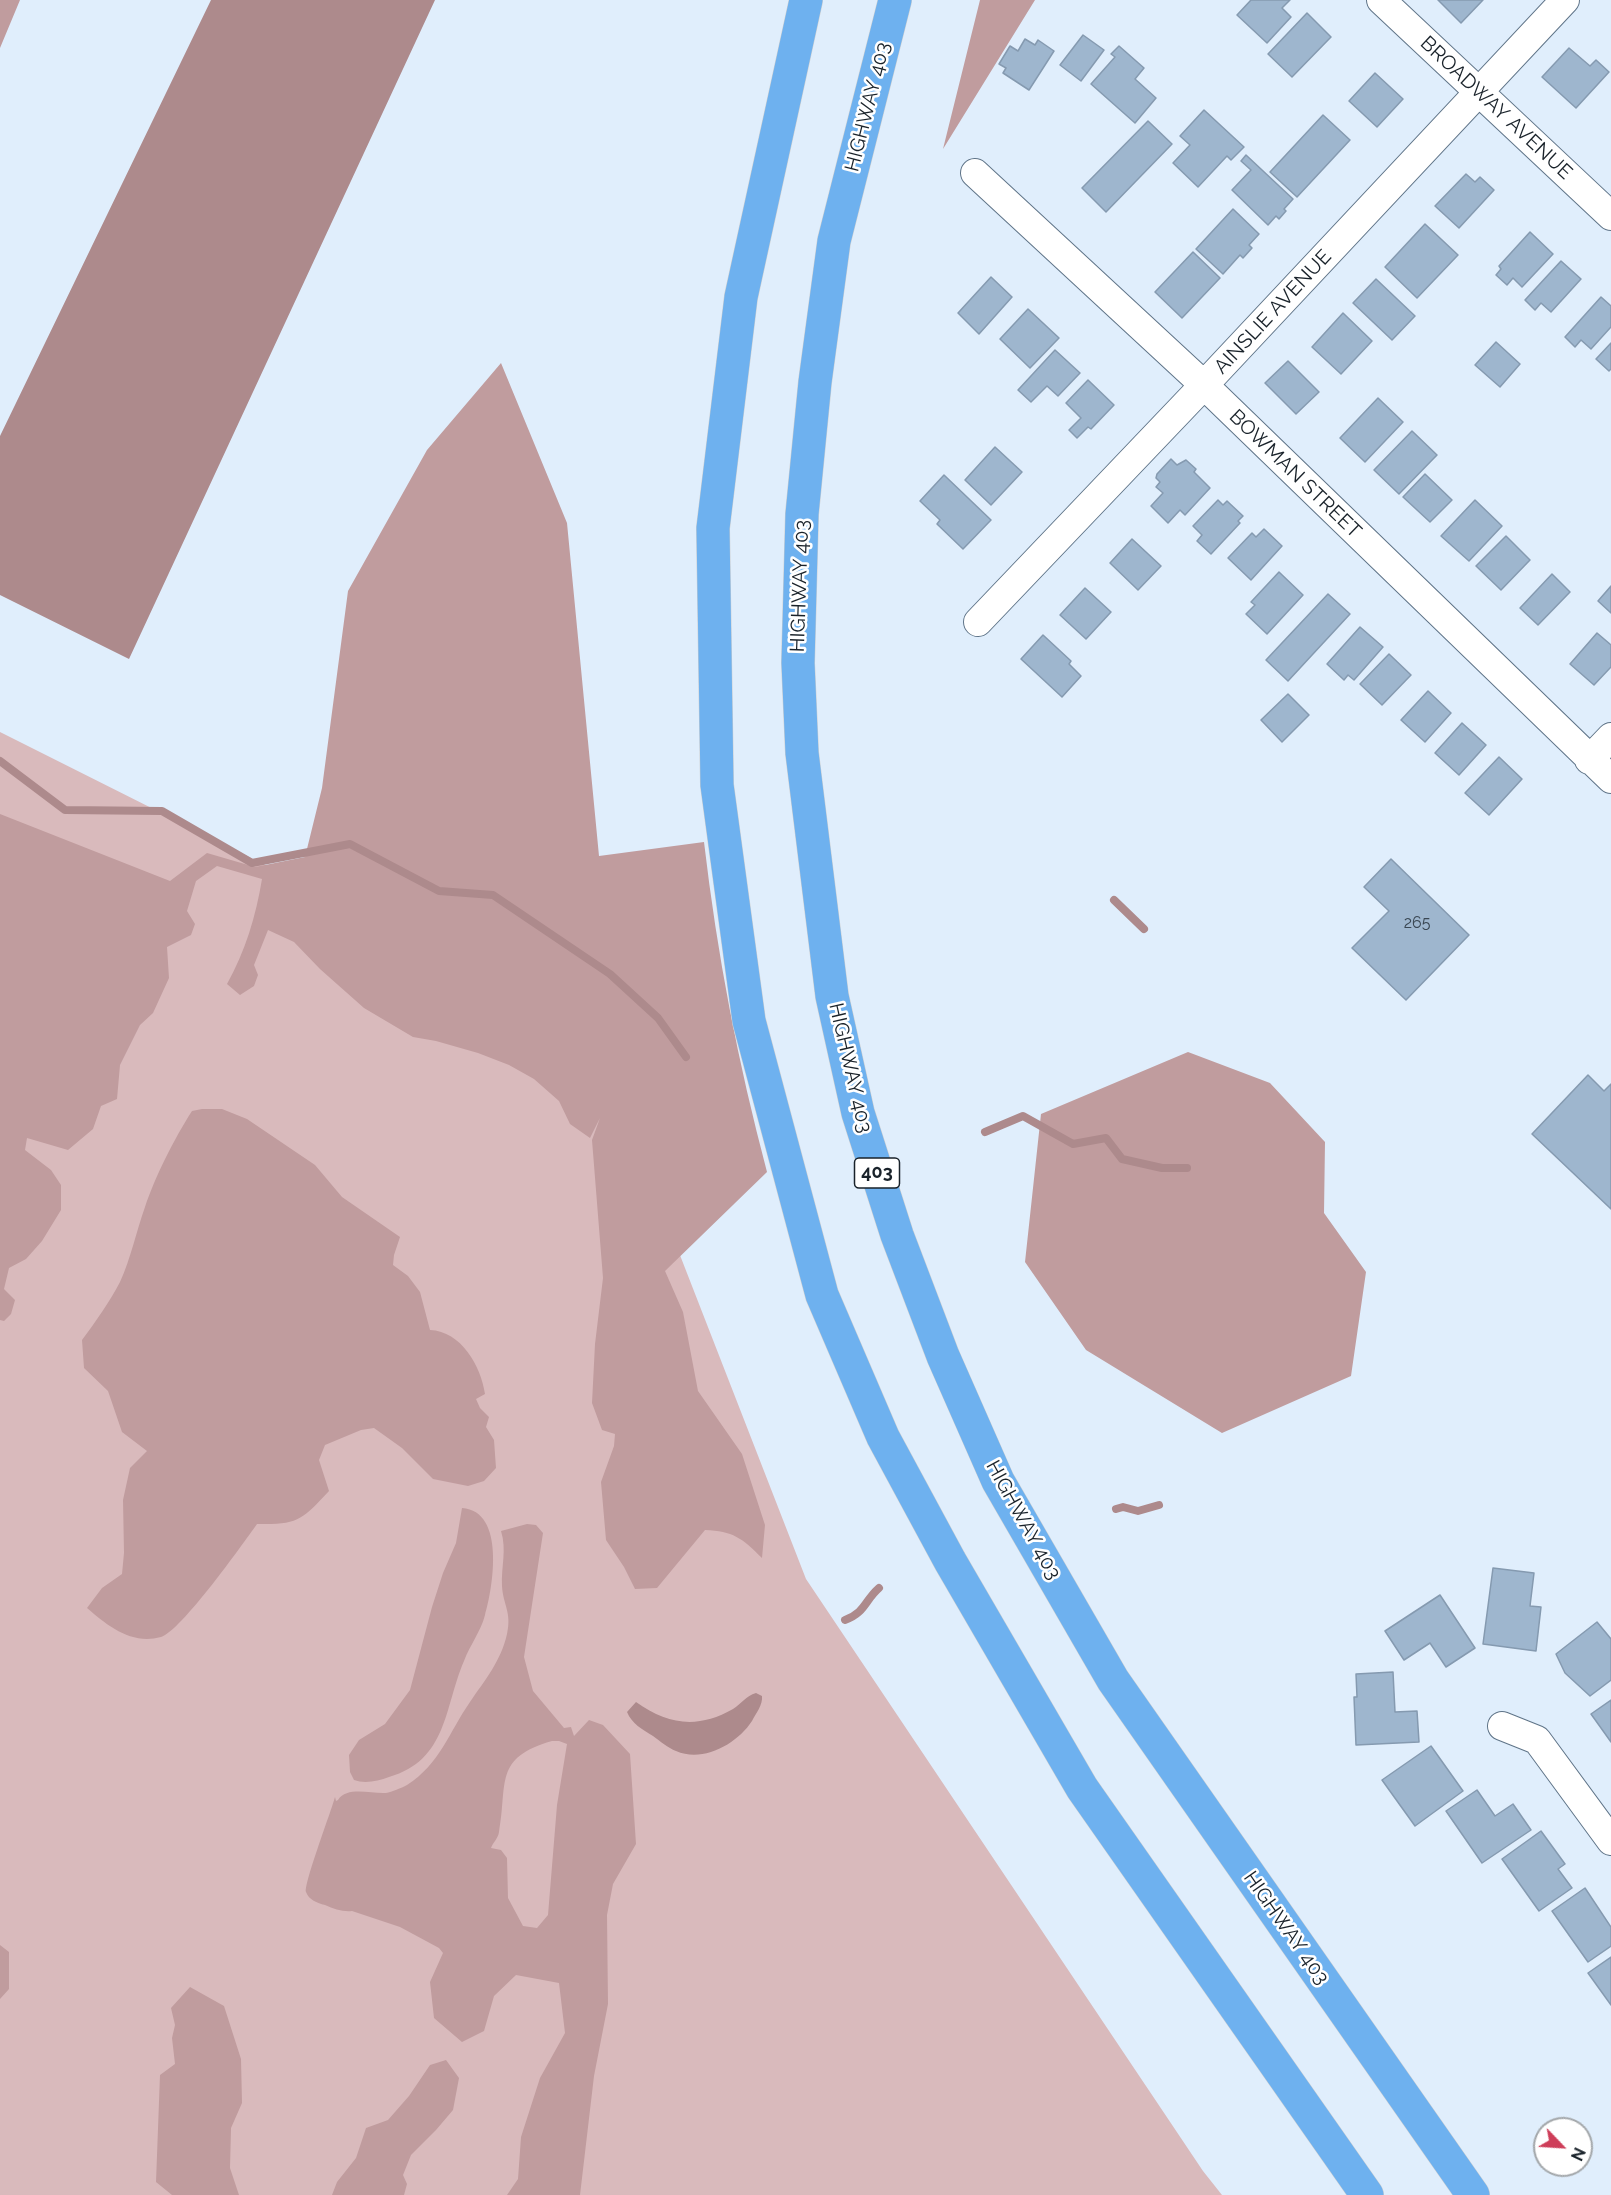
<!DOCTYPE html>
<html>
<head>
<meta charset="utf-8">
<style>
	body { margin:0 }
	#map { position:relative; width:1611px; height:2195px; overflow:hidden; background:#e0eefc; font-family:Raleway,sans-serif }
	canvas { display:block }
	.north { position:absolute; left:1533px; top:2117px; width:60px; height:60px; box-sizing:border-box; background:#fff; border:2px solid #a3a7aa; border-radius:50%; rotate:115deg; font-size:16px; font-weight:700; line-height:24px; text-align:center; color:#19222a }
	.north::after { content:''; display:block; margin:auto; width:21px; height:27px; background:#ce3e59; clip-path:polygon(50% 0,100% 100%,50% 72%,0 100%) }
</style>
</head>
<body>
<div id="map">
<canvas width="1611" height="2195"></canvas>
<div class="north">N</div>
</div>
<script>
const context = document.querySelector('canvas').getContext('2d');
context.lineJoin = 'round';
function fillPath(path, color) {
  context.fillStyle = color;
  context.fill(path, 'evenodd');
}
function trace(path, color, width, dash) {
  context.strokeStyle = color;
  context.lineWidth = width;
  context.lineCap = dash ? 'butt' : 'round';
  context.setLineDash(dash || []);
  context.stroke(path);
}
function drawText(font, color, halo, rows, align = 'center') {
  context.font = font + ' Raleway,sans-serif';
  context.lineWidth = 5;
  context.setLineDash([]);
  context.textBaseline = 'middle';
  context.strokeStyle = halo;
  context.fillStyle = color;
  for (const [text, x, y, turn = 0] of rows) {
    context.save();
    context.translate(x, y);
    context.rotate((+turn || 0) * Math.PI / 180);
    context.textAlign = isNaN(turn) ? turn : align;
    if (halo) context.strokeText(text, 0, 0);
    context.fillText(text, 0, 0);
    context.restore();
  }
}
const green = new Path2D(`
	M 0,732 L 592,1029 L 806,1579 L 1203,2171 L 1222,2195 L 0,2195 Z`);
const forest = new Path2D(`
	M 0,0 L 20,0 L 0,48 Z
	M 980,0 L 1035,0 L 943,149 Z
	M 501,363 L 567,523 L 599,856 L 704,842 C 717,954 738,1063 767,1172 L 665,1271 L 683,1312 L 698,1391 L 742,1454 L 765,1525 L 762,1558 C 742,1538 733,1531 705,1530 L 657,1588 L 635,1589 L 624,1567 L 606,1540 L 601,1482 L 614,1446 L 615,1434 L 602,1430 L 592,1403 L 595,1344 L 603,1278 L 592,1140 L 600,1118 L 590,1138 L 570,1124 L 559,1101 L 534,1079 L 509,1065 L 478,1053 L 436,1041 L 413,1037 L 364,1008 L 320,969 L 294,942 L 268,930 L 254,965 L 258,975 L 254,986 L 240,995 L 227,984 C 245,952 256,916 262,879 L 217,866 L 196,881 L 187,911 L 195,924 L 191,935 L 167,947 L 169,978 L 153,1013 L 140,1025 L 120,1065 L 117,1099 L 101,1106 L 93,1129 L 68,1150 L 27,1138 L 25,1150 L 51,1170 L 61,1185 L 61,1210 L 42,1241 L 26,1259 L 9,1268 L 4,1289 L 15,1300 L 11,1314 L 4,1321 L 0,1320 L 0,814 L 170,881 L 207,853 L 255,867 L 305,857 L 322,788 L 348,591 L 427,450 Z
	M 1188,1052 L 1270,1083 L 1325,1142 L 1324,1213 L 1366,1272 L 1351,1376 L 1222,1433 L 1086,1350 L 1025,1262 L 1041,1114 Z
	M 202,1109 L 222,1109 L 247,1119 L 315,1165 L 342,1197 L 400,1237 L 394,1255 L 393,1265 L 408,1276 L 420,1292 L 430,1330 C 461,1331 481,1366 485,1394 L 476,1399 L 480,1408 L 489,1417 L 486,1427 L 494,1440 L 496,1468 L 484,1481 L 468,1486 L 433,1479 L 402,1448 L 374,1428 L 361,1430 L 325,1445 L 319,1460 L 329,1491 C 302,1520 298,1525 257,1524 C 242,1545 181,1631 161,1637 C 131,1645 108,1626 87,1608 L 102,1588 L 122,1574 L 124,1553 L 123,1500 L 130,1468 L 147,1451 L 122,1432 L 108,1391 L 84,1368 L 82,1340 C 96,1321 109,1303 120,1282 C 131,1258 136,1232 145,1207 C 155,1177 174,1139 192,1111 Z
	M 462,1508 C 506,1511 493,1588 485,1615 C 481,1631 470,1645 464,1661 C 444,1707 448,1760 389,1777 C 378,1781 365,1784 354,1780 L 350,1772 L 349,1755 L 359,1740 L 385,1724 L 410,1690 L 432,1607 L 443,1573 L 456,1543 Z
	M 527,1524 L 536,1525 L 543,1533 L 524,1657 L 533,1691 L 564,1728 L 571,1727 L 574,1736 L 589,1720 L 603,1725 L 630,1754 L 636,1844 L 613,1884 L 607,1915 L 608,2004 L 594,2076 L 580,2195 L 507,2195 L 518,2179 L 521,2137 L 540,2078 L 565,2033 L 559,1983 L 516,1975 L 494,1996 L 484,2031 L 462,2042 L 434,2018 L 430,1982 L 443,1953 L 439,1948 L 400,1927 L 352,1911 C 343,1912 334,1909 325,1905 C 317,1903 309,1900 306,1892 C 304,1883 331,1812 335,1797 L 336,1801 L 338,1800 C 347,1786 371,1794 386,1793 C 392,1792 401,1788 407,1785 C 440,1764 449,1732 470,1702 C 485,1680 501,1661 507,1634 C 512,1612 503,1605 502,1586 C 501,1567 507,1550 501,1531 ZM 552,1741 L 559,1741 L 567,1744 L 557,1805 L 548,1915 L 537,1928 L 523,1926 L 508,1898 L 507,1858 L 501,1850 L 491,1848 C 493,1842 498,1839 499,1832 C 508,1783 493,1758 552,1741 Z
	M 0,1945 L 9,1952 L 9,1989 L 0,1999 Z
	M 190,1987 L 224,2006 L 241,2059 L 242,2103 L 231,2128 L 230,2168 L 239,2195 L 172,2195 L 156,2182 L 160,2075 L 175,2064 L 172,2038 L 175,2025 L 171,2008 Z
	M 446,2060 L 459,2078 L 453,2110 L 436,2130 L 411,2155 L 403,2175 L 407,2184 L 404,2195 L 332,2195 L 337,2182 L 356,2158 L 366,2128 L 388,2120 L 409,2096 L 430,2065 Z`);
const water = new Path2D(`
	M 211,0 L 435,0 L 129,659 L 0,595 L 0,436 Z
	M 756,1693 L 762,1696 C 763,1705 756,1713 752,1721 C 737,1744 703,1763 676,1751 C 668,1748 660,1741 653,1736 C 642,1729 632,1724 627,1712 L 636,1702 C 668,1725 698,1729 733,1709 C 741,1704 746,1696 756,1693 Z`);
const stream = new Path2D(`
	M 0,761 L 65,810 L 162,811 L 252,863 L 350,844 L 439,891 L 493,895 L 610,974 L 658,1018 L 686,1057
	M 1114,900 L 1144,929
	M 985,1132 L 1023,1116 L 1073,1144 L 1106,1138 L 1122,1159 L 1162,1168 L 1187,1168
	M 1116,1509 L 1123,1507 L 1138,1511 L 1159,1505
	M 845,1620 C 865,1613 865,1600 879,1588`);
const building = new Path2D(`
	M 1251,0 L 1290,0 L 1282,8 L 1291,17 L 1267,43 L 1237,15 Z
	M 1438,0 L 1483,0 L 1461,23 Z
	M 1307,13 L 1331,37 L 1292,77 L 1268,54 Z
	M 1083,35 L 1104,50 L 1081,81 L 1060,65 Z
	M 1025,39 L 1035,45 L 1038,40 L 1054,51 L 1029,90 L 1003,73 L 1006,68 L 999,64 L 1010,46 L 1018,51 Z
	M 1119,46 L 1144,68 L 1135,79 L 1156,98 L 1135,123 L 1091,84 L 1115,57 L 1111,54 Z
	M 1569,48 L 1590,66 L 1596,60 L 1609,72 L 1576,108 L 1542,77 Z
	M 1375,73 L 1403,99 L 1377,127 L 1349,101 Z
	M 1204,110 L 1244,147 L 1231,160 L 1227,156 L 1198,187 L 1173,163 L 1190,145 L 1180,136 Z
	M 1323,115 L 1350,140 L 1297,197 L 1270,172 Z
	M 1148,121 L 1172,144 L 1106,212 L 1082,188 Z
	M 1246,155 L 1293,199 L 1284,209 L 1286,211 L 1279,219 L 1276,216 L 1268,225 L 1232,190 L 1251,170 L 1241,161 Z
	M 1466,174 L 1475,182 L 1480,177 L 1494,190 L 1459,228 L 1435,206 Z
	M 1233,209 L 1259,234 L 1249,245 L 1252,248 L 1243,258 L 1240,255 L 1223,274 L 1196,249 Z
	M 1425,224 L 1458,255 L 1417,298 L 1385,267 Z
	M 1530,232 L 1553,254 L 1522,287 L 1513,278 L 1507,285 L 1496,275 L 1501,269 L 1499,266 Z
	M 1193,252 L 1220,278 L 1182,318 L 1155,292 Z
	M 1561,261 L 1581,279 L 1551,312 L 1541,303 L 1535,310 L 1525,300 Z
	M 991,277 L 1012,297 L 979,334 L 958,313 Z
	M 1376,279 L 1415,316 L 1392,340 L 1353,303 Z
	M 1601,297 L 1611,306 L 1611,327 L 1591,349 L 1581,340 L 1575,347 L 1565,337 Z
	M 1028,309 L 1059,338 L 1030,368 L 1000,339 Z
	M 1343,313 L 1372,341 L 1341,374 L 1312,347 Z
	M 1496,342 L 1520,364 L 1500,387 L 1475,365 Z
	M 1611,343 L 1611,369 L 1609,371 L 1596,359 Z
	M 1055,350 L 1080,373 L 1058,396 L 1047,386 L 1031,402 L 1018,390 Z
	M 1288,361 L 1319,392 L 1296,414 L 1265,383 Z
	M 1088,380 L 1114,405 L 1091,429 L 1088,427 L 1077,438 L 1069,430 L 1081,418 L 1066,403 Z
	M 1378,398 L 1403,422 L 1365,462 L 1340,438 Z
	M 1412,431 L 1437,455 L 1399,494 L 1374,470 Z
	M 995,447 L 1022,472 L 991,505 L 965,480 Z
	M 1171,459 L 1177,465 L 1186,460 L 1196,469 L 1194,472 L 1210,488 L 1185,515 L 1180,510 L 1168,523 L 1151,506 L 1163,493 L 1156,487 L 1160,482 L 1156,478 L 1157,474 Z
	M 1425,474 L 1452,500 L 1430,522 L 1403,497 Z
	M 944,475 L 991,520 L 963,549 L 937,524 L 940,520 L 920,501 Z
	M 1218,500 L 1223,505 L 1227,501 L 1243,516 L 1238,521 L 1240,523 L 1211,554 L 1197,541 L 1202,535 L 1193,526 Z
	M 1475,500 L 1502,526 L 1469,561 L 1441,536 Z
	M 1264,529 L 1282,546 L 1251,580 L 1228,558 L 1252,533 L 1256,537 Z
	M 1506,536 L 1530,560 L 1501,590 L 1476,566 Z
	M 1132,539 L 1161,566 L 1138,590 L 1110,563 Z
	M 1279,572 L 1303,595 L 1267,634 L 1246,614 L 1255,605 L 1251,602 Z
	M 1552,574 L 1570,592 L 1538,625 L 1520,608 Z
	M 1611,586 L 1611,613 L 1598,601 Z
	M 1085,588 L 1111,612 L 1086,639 L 1060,615 Z
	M 1328,594 L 1350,614 L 1288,681 L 1266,660 Z
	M 1360,627 L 1383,647 L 1354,680 L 1348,675 L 1344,680 L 1327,664 Z
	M 1597,633 L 1611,645 L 1611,667 L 1594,685 L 1570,664 Z
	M 1043,635 L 1071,661 L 1069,664 L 1081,676 L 1062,697 L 1021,659 Z
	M 1389,654 L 1411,675 L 1382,705 L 1360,684 Z
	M 1428,691 L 1451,713 L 1425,742 L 1401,720 Z
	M 1288,694 L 1309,715 L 1282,742 L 1261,720 Z
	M 1462,723 L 1486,745 L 1459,775 L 1435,753 Z
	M 1499,757 L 1522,779 L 1489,815 L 1465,793 Z
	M 1391,859 L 1469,935 L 1406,1000 L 1352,948 L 1389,911 L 1364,887 Z
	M 1588,1075 L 1604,1091 L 1611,1084 L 1611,1209 L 1532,1134 Z
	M 1493,1568 L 1534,1573 L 1530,1606 L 1541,1607 L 1536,1651 L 1483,1644 Z
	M 1440,1595 L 1475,1648 L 1446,1667 L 1430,1643 L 1404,1660 L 1385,1631 Z
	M 1597,1622 L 1611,1639 L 1611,1680 L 1590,1696 L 1565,1673 L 1556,1654 Z
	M 1393,1672 L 1395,1712 L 1417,1711 L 1419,1742 L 1356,1745 L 1354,1697 L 1357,1697 L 1356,1674 Z
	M 1611,1700 L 1611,1742 L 1591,1714 Z
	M 1431,1746 L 1463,1791 L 1415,1826 L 1382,1780 Z
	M 1477,1790 L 1495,1816 L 1513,1804 L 1531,1830 L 1482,1863 L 1446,1811 Z
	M 1541,1831 L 1565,1864 L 1558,1869 L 1572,1888 L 1539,1911 L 1502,1859 Z
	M 1585,1888 L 1611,1927 L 1611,1946 L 1588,1962 L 1552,1911 Z
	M 1611,1957 L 1611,2005 L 1588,1973 Z`);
const minor = new Path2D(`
	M 1381,0 L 1611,216
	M 975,173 L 1204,385 L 1611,779
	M 978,622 L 1204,385 L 1565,0
	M 1589,760 L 1611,737
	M 1502,1726 L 1537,1740 L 1611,1841`);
const highway = new Path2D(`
	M 806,0 L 741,297 L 713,528 L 717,785 L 749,1021 L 822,1295 L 883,1437 L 950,1561 L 1082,1788 L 1367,2195
	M 895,0 L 834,241 L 815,382 L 802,514 L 798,663 L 802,753 L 832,996 L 858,1113 L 897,1235 L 943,1356 L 998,1481 L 1113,1680 L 1473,2195`);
const numberNames = [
	["265",1417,923]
];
const shields = [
	[877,1173,45]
];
const shieldNames = [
	["403",877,1173]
];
const streetNames = [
	["HIGHWAY 403",868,107,-76],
	["BROADWAY AVENUE",1496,108,43],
	["AINSLIE AVENUE",1273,312,-47],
	["BOWMAN STREET",1295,474,44],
	["HIGHWAY 403",800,586,-88],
	["HIGHWAY 403",850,1068,77],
	["HIGHWAY 403",1023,1520,61],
	["HIGHWAY 403",1286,1928,55]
];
fillPath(green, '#d9babc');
fillPath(forest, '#c09c9e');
fillPath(water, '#ad8a8c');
trace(stream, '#ad8a8c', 8);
fillPath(building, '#9eb6ce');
trace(building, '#859ab0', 1.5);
trace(minor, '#5f7488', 30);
trace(highway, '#ccced0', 34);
trace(minor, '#fff', 28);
trace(highway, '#6eb1ef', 33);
drawText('16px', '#3a4753', null, numberNames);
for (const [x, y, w] of shields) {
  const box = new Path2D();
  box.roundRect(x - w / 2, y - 15, w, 30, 4.5);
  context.fillStyle = '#fff';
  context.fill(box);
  trace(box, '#19222a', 1.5);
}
drawText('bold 18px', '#19222a', null, shieldNames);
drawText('20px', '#19222a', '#fff', streetNames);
</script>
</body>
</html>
